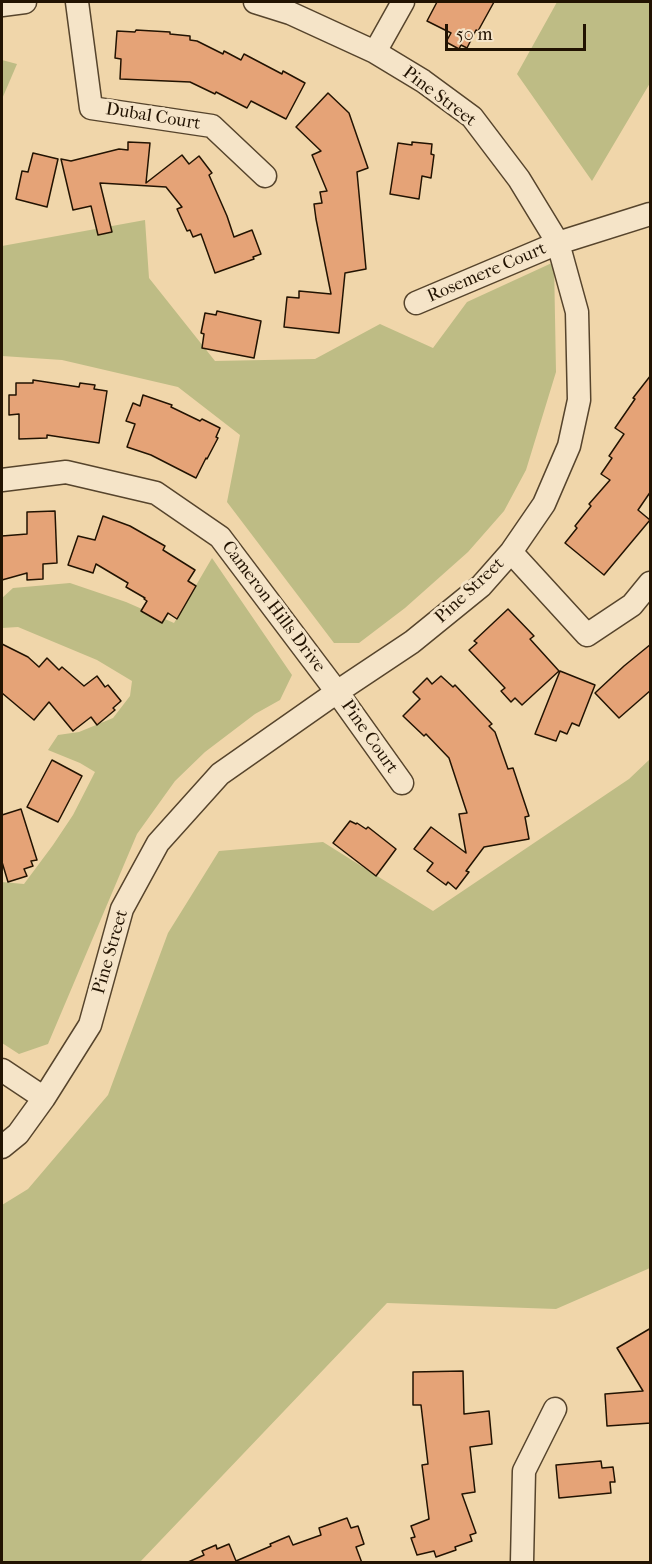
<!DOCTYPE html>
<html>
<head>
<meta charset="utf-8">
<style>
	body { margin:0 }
	#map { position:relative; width:652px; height:1564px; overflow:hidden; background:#f0d6aa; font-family:"IM FELL French Canon",serif }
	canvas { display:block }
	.frame { position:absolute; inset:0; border:3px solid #221302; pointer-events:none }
	.scale { position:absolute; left:445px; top:24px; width:141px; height:27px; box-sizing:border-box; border:3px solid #221302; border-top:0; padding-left:8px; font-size:18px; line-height:21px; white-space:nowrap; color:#221302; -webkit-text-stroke:4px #f5e4c8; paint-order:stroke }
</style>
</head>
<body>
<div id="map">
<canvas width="652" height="1564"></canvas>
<div class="frame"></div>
<div class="scale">50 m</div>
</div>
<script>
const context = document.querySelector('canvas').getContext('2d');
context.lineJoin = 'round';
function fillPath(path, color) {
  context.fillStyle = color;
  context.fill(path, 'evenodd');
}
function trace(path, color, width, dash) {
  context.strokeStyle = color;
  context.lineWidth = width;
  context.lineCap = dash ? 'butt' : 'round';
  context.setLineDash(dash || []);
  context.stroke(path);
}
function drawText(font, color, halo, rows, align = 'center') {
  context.font = font + ' "IM FELL French Canon",serif';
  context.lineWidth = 6;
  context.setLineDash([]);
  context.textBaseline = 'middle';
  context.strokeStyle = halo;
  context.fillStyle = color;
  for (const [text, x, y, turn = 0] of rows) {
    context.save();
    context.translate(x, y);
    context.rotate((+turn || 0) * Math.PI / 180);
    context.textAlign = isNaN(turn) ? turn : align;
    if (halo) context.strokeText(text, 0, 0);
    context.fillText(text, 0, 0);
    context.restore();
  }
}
const green = new Path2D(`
	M 557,2 L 650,2 L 650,83 L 592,181 L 517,74 Z
	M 2,60 L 17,64 L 2,99 Z
	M 145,220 L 149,278 L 215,361 L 315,359 L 380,324 L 433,348 L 467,302 L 554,262 L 556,372 L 526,470 L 504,511 L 468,552 L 405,608 L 359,643 L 334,643 L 227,502 L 240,435 L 178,387 L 62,360 L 2,356 L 2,246 Z
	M 212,558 L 292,675 L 280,700 L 255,714 L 205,752 L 175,781 L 137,834 L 48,1044 L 19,1054 L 2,1043 L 2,882 L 24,884 L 53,845 L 73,815 L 95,772 L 80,763 L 48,750 L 58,735 L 79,732 L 113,718 L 130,696 L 132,681 L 97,660 L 18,627 L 2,628 L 2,598 L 13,588 L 70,583 L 126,602 L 174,623 Z
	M 650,759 L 650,1268 L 556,1309 L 387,1303 L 140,1562 L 2,1562 L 2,1205 L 28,1189 L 108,1095 L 168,933 L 219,851 L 323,842 L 433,911 L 629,779 Z`);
const building = new Path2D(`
	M 437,2 L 494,2 L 478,31 L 476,30 L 467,48 L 461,45 L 459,49 L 446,42 L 451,33 L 427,21 Z
	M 136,30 L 170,32 L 170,34 L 190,36 L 190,40 L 197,41 L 223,54 L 224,51 L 241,60 L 244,54 L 282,74 L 283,71 L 305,83 L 286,119 L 251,101 L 247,108 L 216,92 L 215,94 L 190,82 L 120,79 L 121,59 L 115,58 L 117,31 L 135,32 Z
	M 328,93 L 349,113 L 368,168 L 357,172 L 366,269 L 345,273 L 339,333 L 284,327 L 287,297 L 299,298 L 299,291 L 331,294 L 316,219 L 314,204 L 322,203 L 320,192 L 327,191 L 312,155 L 321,151 L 296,127 Z
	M 128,142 L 150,143 L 146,183 L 182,155 L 189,164 L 199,156 L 212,173 L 209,175 L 227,216 L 234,237 L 252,230 L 261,254 L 253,257 L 254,259 L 215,273 L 201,234 L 193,237 L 190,230 L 187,231 L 177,209 L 182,207 L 166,187 L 100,183 L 112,232 L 98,235 L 91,206 L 73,210 L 61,159 L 71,161 L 119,149 L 128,150 Z
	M 412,142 L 432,144 L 431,154 L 434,155 L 431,178 L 422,176 L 419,199 L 390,194 L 398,143 L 412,145 Z
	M 33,153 L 58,159 L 47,207 L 16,199 L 22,171 L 28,172 Z
	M 217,311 L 261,321 L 254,358 L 202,348 L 204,334 L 201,333 L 205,313 L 216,315 Z
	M 651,375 L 651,491 L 638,510 L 650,520 L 604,575 L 565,543 L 577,528 L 575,526 L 591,506 L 589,504 L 610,480 L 601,474 L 612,458 L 609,456 L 624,434 L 615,428 L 635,399 L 633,398 Z
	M 33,380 L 79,387 L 80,383 L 95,385 L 94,389 L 107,391 L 99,443 L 47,435 L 47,438 L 19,439 L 19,414 L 9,415 L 9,395 L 16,395 L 16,383 L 33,383 Z
	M 143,395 L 172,405 L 171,407 L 200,421 L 202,419 L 220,428 L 216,437 L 218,438 L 207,459 L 206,458 L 196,478 L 151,455 L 127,447 L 135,424 L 126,421 L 133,403 L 140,406 Z
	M 55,511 L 57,563 L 43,564 L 43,579 L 27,580 L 27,573 L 2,580 L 2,536 L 27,534 L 27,512 Z
	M 103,516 L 130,526 L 165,546 L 163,550 L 195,570 L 188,581 L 196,586 L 177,619 L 168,613 L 162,623 L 141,611 L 147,601 L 144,599 L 145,598 L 126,587 L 128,583 L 96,564 L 93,573 L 68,565 L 78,536 L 95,540 Z
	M 508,609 L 534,636 L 530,639 L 559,671 L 522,705 L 515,698 L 511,702 L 501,691 L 505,688 L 469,650 L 477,643 L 474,641 Z
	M 2,644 L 28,657 L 39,667 L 47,658 L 59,670 L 62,667 L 84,686 L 97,676 L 105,687 L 108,685 L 121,701 L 113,708 L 115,710 L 97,725 L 91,717 L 73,731 L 49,702 L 34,720 L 2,693 Z
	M 651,644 L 651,690 L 619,718 L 595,693 L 624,666 Z
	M 560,671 L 595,685 L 579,726 L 572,723 L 567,734 L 560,731 L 556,741 L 535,734 Z
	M 441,676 L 453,687 L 455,685 L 492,724 L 489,726 L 495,732 L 508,769 L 513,768 L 529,816 L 525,817 L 529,839 L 484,847 L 466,871 L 469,872 L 456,889 L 448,882 L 446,885 L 427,871 L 433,863 L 414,849 L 431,827 L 466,853 L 459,814 L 467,813 L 449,758 L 426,734 L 424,736 L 403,716 L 420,699 L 413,692 L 427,678 L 432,684 Z
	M 52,760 L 82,776 L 58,822 L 27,807 Z
	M 21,809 L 37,860 L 31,861 L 33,866 L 24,869 L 27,876 L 8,882 L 2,862 L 2,815 Z
	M 350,821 L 356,824 L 357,823 L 366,829 L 368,827 L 396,849 L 376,876 L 333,843 Z
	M 651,1328 L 651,1423 L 607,1426 L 605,1394 L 643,1391 L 617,1348 Z
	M 463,1371 L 464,1414 L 489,1411 L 492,1444 L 470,1447 L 475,1492 L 462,1494 L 476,1533 L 470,1535 L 472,1541 L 455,1547 L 456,1550 L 436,1557 L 434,1551 L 417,1555 L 411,1538 L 415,1537 L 411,1526 L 429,1519 L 422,1465 L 428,1464 L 421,1405 L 413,1405 L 413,1372 Z
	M 601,1461 L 602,1468 L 613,1467 L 615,1482 L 610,1482 L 611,1493 L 559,1498 L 556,1465 Z
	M 347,1518 L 351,1528 L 358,1526 L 364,1544 L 356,1547 L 362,1563 L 186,1563 L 204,1555 L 202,1551 L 216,1545 L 217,1549 L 229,1544 L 236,1561 L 271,1546 L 270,1544 L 289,1536 L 293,1545 L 321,1535 L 319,1528 Z`);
const minor = new Path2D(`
	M 77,2 L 91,108 L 212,126 L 265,176
	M 2,5 L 25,2
	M 375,52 L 403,2
	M 416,303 L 558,243 L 650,214
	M 2,480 L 66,472 L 156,493 L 220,537 L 337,692 L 402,783
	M 511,552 L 587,635 L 632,605 L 650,583
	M 2,1070 L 44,1098
	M 2,1147 L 18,1134 L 44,1098 L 90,1025 L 122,909 L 158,843 L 220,774 L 337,692 L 412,642 L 481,586 L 511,552 L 544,504 L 569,446 L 579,400 L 577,312 L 558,243 L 519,179 L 472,117 L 423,81 L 375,52 L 290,13 L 255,2
	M 522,1562 L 524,1471 L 555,1409`);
const streetNames = [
	["Pine Street",439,97,37],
	["Dubal Court",153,117,9],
	["Rosemere Court",487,273,-23],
	["Pine Street",470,591,-43],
	["Cameron Hills Drive",273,607,53],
	["Pine Court",369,737,55],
	["Pine Street",111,952,-74]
];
fillPath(green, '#bebc85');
fillPath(building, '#e5a377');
trace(building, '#221302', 1.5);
trace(minor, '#56442c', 25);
trace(minor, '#f5e4c8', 22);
drawText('18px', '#221302', '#f5e4c8', streetNames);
</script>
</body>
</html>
